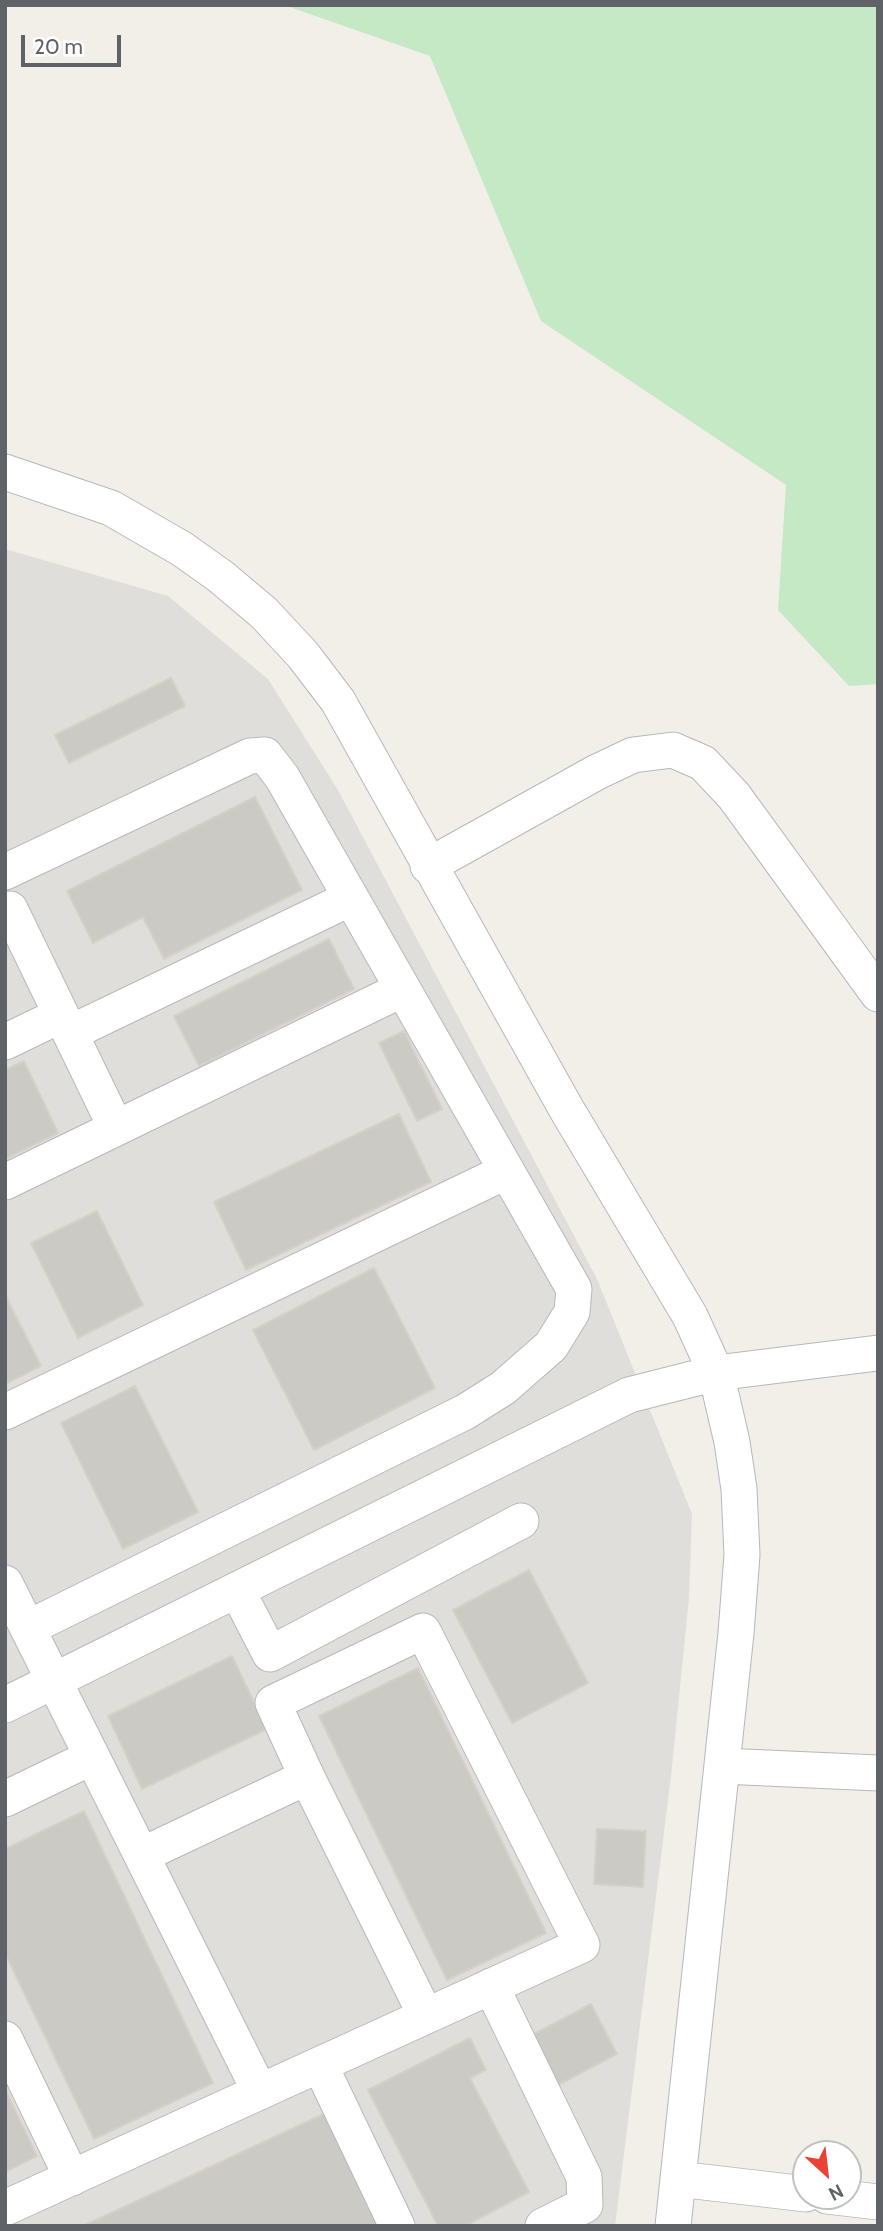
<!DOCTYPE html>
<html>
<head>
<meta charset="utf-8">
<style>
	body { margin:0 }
	#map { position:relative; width:883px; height:2231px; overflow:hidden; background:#f1efe8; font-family:Cabin,sans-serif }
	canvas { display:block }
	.frame { position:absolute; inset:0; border:7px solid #5f6368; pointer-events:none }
	.north { position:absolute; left:792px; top:2140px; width:70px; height:70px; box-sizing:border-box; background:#fff; border:2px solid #bfc1c3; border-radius:50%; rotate:153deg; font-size:19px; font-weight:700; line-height:28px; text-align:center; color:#5f6368 }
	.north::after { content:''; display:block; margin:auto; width:24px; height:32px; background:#ea4335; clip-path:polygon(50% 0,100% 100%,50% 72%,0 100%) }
	.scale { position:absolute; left:21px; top:35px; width:100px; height:32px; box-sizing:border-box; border:4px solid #5f6368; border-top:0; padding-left:9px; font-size:21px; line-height:24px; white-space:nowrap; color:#5f6368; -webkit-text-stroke:5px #fff; paint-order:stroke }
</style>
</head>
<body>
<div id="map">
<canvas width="883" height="2231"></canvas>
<div class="frame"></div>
<div class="north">N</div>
<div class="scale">20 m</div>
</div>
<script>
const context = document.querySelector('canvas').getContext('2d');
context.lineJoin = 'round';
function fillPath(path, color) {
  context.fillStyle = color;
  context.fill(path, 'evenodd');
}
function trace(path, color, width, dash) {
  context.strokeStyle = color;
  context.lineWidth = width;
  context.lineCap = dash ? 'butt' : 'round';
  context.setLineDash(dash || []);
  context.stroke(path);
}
const industrial = new Path2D(`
	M 5,549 L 168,596 L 268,679 L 338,790 L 597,1279 L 692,1514 L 689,1598 L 671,1776 L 615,2226 L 5,2226 Z`);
const green = new Path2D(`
	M 284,5 L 875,5 L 878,8 L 878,684 L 849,686 L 778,610 L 786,485 L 541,321 L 430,56 Z`);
const building = new Path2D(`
	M 171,678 L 185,706 L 69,763 L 55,735 Z
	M 255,797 L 302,890 L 164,959 L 143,917 L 93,943 L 67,891 Z
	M 329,939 L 354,989 L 199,1066 L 174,1016 Z
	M 404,1031 L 442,1109 L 417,1121 L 379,1043 Z
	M 24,1061 L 58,1133 L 5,1159 L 5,1070 Z
	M 399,1114 L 431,1182 L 246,1270 L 214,1202 Z
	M 97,1211 L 143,1305 L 78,1338 L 31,1243 Z
	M 374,1268 L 435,1388 L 314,1450 L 253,1330 Z
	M 5,1295 L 41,1366 L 5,1384 Z
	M 135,1386 L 198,1512 L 123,1549 L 61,1423 Z
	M 529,1570 L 588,1683 L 512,1723 L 453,1610 Z
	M 232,1656 L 267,1729 L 142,1789 L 108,1716 Z
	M 418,1668 L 546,1933 L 447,1980 L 319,1716 Z
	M 84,1811 L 213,2083 L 94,2139 L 5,1953 L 5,1849 Z
	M 597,1829 L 646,1831 L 643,1887 L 594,1884 Z
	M 591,2004 L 617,2054 L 558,2085 L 532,2035 Z
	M 470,2038 L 486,2070 L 470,2078 L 529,2192 L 465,2226 L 438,2226 L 368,2090 Z
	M 5,2089 L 37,2156 L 5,2172 Z
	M 330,2111 L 383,2226 L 83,2226 Z`);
const minor = new Path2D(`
	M 5,472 L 111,508 L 182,549 L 220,576 L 264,613 L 303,655 L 338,701 L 567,1110 L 690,1316 L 716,1373 L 732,1442 L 739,1489 L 742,1555 L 736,1633 L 673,2226
	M 428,866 L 597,772 L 633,755 L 673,750 L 703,763 L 734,796 L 878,994
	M 5,872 L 250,756 L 265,755 L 282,777 L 574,1289 L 572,1312 L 551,1346 L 503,1388 L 465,1412 L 28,1628
	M 5,912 L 10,909 L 116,1128
	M 70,1033 L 351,898
	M 5,1042 L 61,1015
	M 5,1182 L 403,989
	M 5,1412 L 507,1171
	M 5,1583 L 260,2092
	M 237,1590 L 270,1654 L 521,1521
	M 5,1705 L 629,1395 L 716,1373 L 878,1353
	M 722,1766 L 878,1773
	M 5,1799 L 92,1757
	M 142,1855 L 307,1777
	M 491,1986 L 584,2177 L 585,2205 L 543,2226
	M 5,2039 L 72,2178
	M 320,2065 L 397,2226
	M 678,2179 L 806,2194
	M 827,2196 L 878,2202
	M 5,2208 C 198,2121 390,2032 582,1945 L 423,1631 L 273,1703 L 307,1777 L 426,2016`);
fillPath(industrial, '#e0deda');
fillPath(green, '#c5e8c5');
fillPath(building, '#cccac5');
trace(building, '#d6d1c6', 2);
trace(minor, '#b5b8bc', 37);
trace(minor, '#fff', 35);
</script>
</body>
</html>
